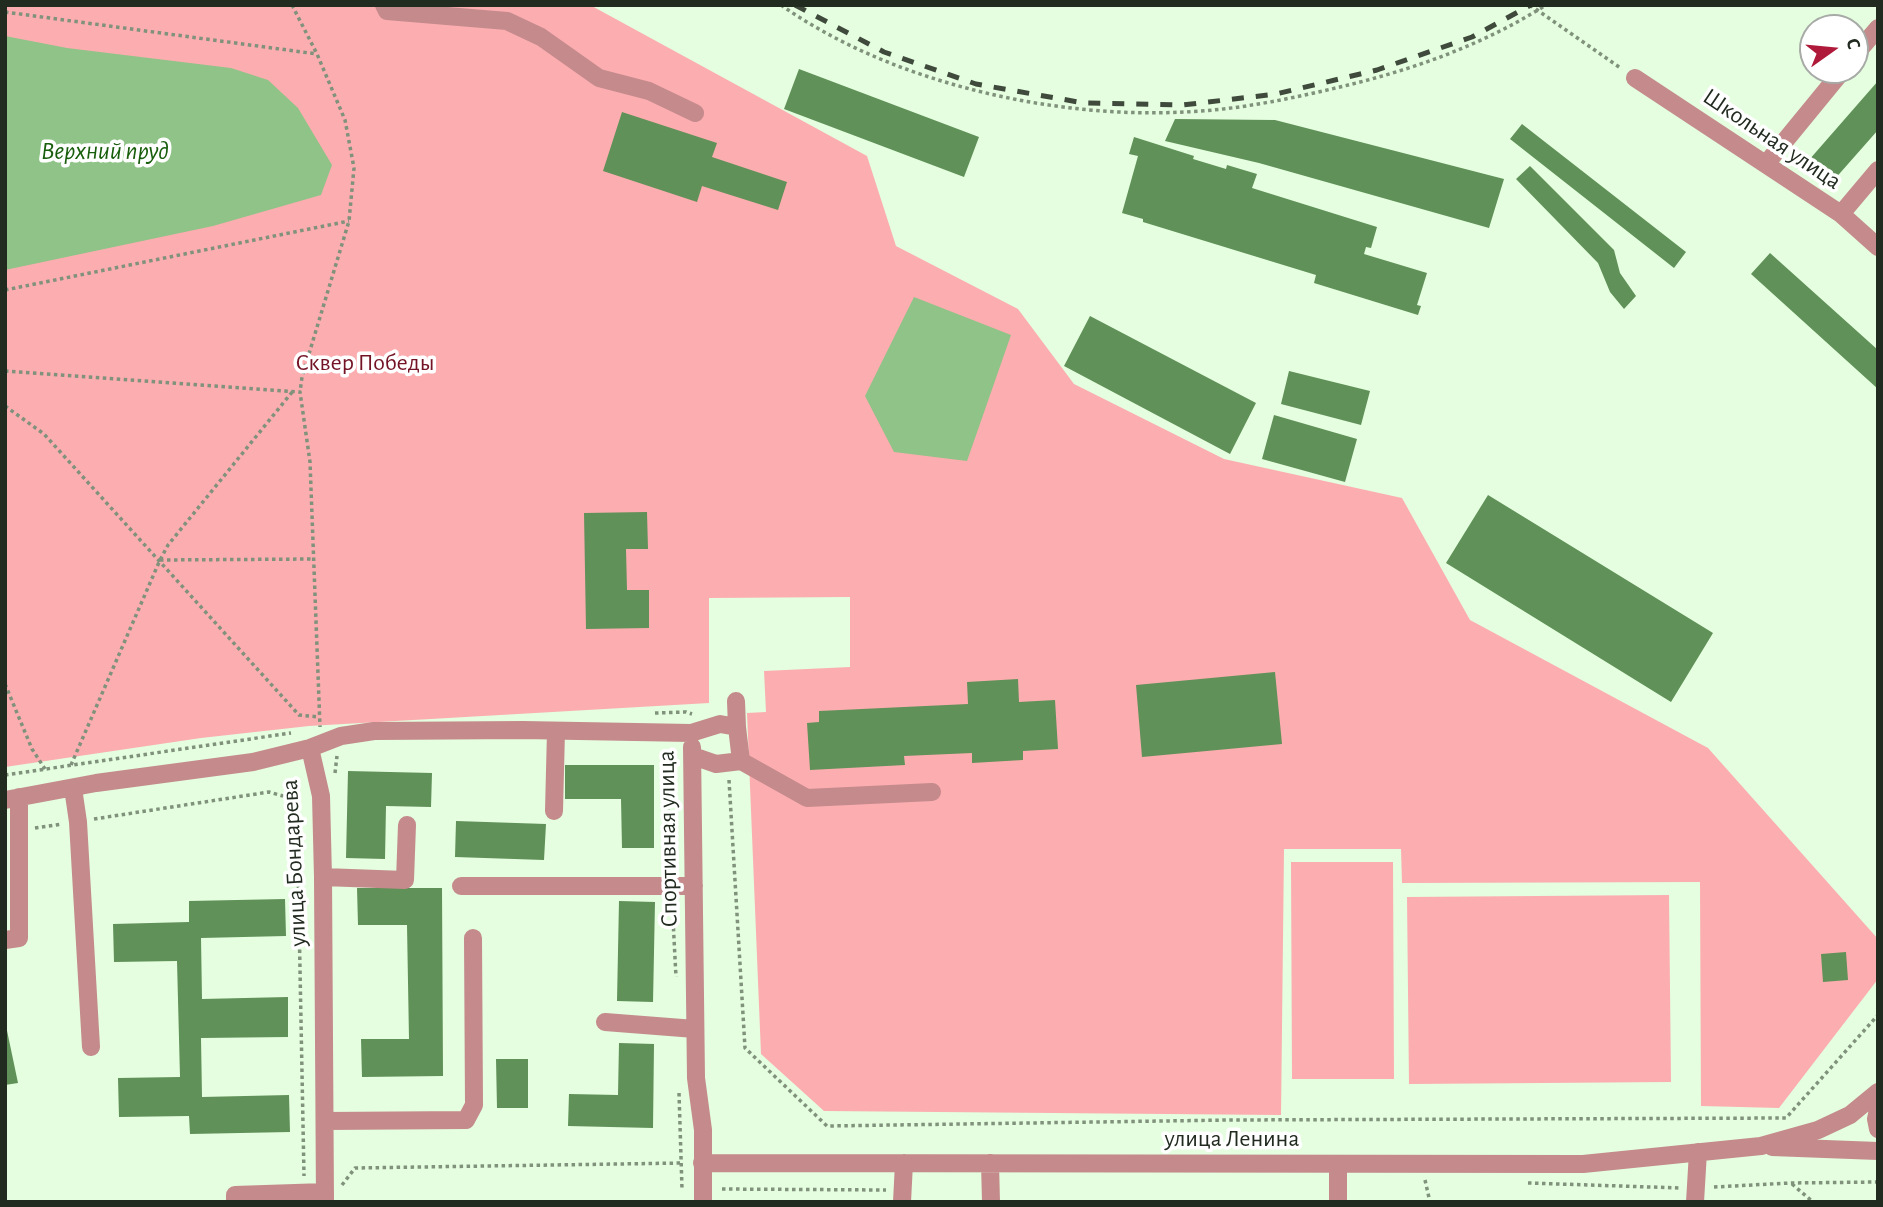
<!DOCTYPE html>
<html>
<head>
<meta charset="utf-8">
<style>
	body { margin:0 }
	#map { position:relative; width:1883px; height:1207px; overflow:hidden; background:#e4fedf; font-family:"Alegreya Sans",sans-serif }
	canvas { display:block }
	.frame { position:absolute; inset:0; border:7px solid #222b20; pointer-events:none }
	.north { position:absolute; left:1799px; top:14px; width:70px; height:70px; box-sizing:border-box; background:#fff; border:2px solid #a7aaa6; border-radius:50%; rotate:75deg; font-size:19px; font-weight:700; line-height:28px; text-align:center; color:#222b20 }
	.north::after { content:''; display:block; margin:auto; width:24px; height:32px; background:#af1a3a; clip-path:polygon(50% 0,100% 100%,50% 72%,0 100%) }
</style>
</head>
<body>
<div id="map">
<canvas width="1883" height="1207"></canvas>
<div class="frame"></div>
<div class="north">С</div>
</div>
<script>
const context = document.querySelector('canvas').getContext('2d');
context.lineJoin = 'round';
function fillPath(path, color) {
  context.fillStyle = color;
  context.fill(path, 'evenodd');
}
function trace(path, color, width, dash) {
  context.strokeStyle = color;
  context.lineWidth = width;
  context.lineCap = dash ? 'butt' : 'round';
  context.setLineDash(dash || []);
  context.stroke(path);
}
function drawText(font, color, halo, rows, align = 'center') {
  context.font = font + ' "Alegreya Sans",sans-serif';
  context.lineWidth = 7;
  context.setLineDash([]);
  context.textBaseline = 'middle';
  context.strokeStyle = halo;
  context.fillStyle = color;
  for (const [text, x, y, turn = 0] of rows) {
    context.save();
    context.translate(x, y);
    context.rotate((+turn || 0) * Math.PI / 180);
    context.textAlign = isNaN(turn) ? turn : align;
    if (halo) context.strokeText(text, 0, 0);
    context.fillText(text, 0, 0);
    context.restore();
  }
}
const green = new Path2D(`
	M 5,5 L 590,5 L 867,156 L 896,246 L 1018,309 L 1074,384 L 1224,459 L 1402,498 L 1470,620 L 1708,748 L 1878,939 L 1878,979 L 1779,1108 L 1701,1106 L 1700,882 L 1402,883 L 1401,849 L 1284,849 L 1281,1115 L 824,1111 L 761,1054 L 747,713 L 766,712 L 764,671 L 850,667 L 850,597 L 709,598 L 709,703 L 309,726 L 201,738 L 5,767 Z
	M 1291,862 L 1393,862 L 1394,1079 L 1292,1079 Z
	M 1669,895 L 1671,1082 L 1409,1084 L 1407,897 Z`);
const water = new Path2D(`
	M 5,36 L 67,48 L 231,68 L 268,80 L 298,108 L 332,165 L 321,195 L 213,226 L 5,270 Z
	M 914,297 L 1011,335 L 967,461 L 894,452 L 865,396 Z`);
const building = new Path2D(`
	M 799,69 L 979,137 L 964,177 L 784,109 Z
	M 1878,81 L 1878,130 L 1833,181 L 1809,160 Z
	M 622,112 L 717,143 L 712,157 L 787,182 L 778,210 L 702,186 L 697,202 L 603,171 Z
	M 1175,119 L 1275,120 L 1504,179 L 1489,228 L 1259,163 L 1165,141 Z
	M 1522,124 L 1686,252 L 1674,268 L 1510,139 Z
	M 1134,137 L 1194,156 L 1193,159 L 1226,169 L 1227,165 L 1257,174 L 1252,188 L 1377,227 L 1371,248 L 1366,247 L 1364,254 L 1427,273 L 1417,305 L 1421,306 L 1418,315 L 1314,283 L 1316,275 L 1143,222 L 1143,219 L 1122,213 L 1138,156 L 1129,154 Z
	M 1530,166 L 1614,250 L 1620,273 L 1636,296 L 1624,309 L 1610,292 L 1598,263 L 1516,179 Z
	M 1770,253 L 1878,350 L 1878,389 L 1751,274 Z
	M 1090,316 L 1256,403 L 1230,454 L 1064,366 Z
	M 1289,371 L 1370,391 L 1361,425 L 1281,404 Z
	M 1274,415 L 1357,439 L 1345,482 L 1262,459 Z
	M 1488,495 L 1713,633 L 1671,702 L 1446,563 Z
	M 647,512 L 648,549 L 626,549 L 627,590 L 649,590 L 649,628 L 586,629 L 584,513 Z
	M 1275,672 L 1282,744 L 1142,757 L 1136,685 Z
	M 1018,679 L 1019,702 L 1055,700 L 1058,749 L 1023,751 L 1023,760 L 972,763 L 972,753 L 904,756 L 905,765 L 810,770 L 807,723 L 819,722 L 819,711 L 968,704 L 967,682 Z
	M 565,765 L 654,765 L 654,848 L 622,848 L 621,799 L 565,799 Z
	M 348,771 L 432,773 L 431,807 L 386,806 L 385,859 L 346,858 Z
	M 456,821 L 546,824 L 544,860 L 455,857 Z
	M 357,888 L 442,888 L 443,1076 L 362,1077 L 361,1039 L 409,1039 L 407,925 L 358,925 Z
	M 285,899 L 286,936 L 201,938 L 202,999 L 288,997 L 288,1037 L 201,1038 L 202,1097 L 289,1095 L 290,1132 L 190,1134 L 189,1116 L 119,1117 L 118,1078 L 180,1077 L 177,961 L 114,962 L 113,924 L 189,922 L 189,901 Z
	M 619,901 L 655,902 L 653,1002 L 617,1001 Z
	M 1846,952 L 1848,980 L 1823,982 L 1821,954 Z
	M 5,1021 L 18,1083 L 5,1085 Z
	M 619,1043 L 654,1044 L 653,1128 L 568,1126 L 569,1094 L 618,1095 Z
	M 496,1059 L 528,1059 L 528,1108 L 497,1108 Z`);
const path = new Path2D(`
	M 292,5 L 317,54 L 345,120 L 354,168 L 349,221 L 302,377 L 300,392
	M 781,5 C 890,82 1052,119 1184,112 C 1237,110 1289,99 1340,87 C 1412,70 1483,45 1546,5
	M 1530,5 L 1622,69
	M 5,12 L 317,54
	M 5,290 L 349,221
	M 5,371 L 300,392 L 310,462 L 320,727
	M 5,406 L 44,434 L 299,715 L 319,717
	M 160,560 L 314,559
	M 5,684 L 32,749 L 45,769
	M 655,713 L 686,712 L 692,714
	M 666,750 L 670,868
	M 71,765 L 160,560 L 168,545 L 293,391
	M 335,773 L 337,756
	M 5,775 L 291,733
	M 729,780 L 745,1048 L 827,1126 L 1230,1120 L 1786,1118 L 1878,1015
	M 94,819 L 269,792 L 283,796 L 297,814 L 304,1176
	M 35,828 L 62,824
	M 672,900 L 676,977
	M 679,1093 L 682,1189
	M 1425,1180 L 1430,1202
	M 1528,1183 L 1681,1188
	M 1792,1184 L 1813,1202
	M 342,1185 L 355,1168 L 683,1163
	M 1714,1187 L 1790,1183 L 1878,1182
	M 722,1189 L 886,1190`);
const minor = new Path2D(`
	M 384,5 L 387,11 L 507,21 L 541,37 L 599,78 L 649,91 L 695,113
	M 1855,55 L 1878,28
	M 1635,78 L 1841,214 L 1878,247
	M 1766,164 L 1843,70
	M 1841,214 L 1878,170
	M 736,701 L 737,727
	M 692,747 L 696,1078 L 703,1130 L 703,1202
	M 310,748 L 321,796 L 323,877 L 325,1202
	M 741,761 L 807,798 L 932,792
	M 73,788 L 78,822 L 91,1047
	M 5,800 L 96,783 L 253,762 L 310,748 L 341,736 L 374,731 L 523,730 L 691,733 L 720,724 L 737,727 L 741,761 L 716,764 L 693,756
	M 554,811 L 556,731
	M 323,877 L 405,880 L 407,825
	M 461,886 L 694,886
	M 5,940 L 19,938 L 19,797
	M 605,1022 L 695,1029
	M 1878,1110 L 1876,1119 L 1878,1129
	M 325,1121 L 466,1120 L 474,1105 L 473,938
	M 1772,1147 L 1878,1151
	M 702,1163 L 1583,1164 L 1761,1146 L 1818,1130 L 1850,1115 L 1878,1092
	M 990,1163 L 991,1202
	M 235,1202 L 235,1195 L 325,1192
	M 902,1202 L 904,1163
	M 1338,1202 L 1338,1164
	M 1695,1202 L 1698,1152`);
const rail = new Path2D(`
	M 795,5 L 884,52 L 976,84 L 1084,103 L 1183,105 L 1276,94 L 1377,70 L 1472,37 L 1531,5`);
const streetNames = [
	["Школьная улица",1772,139,34],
	["Спортивная улица",668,839,-91],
	["улица Бондарева",294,863,-93],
	["улица Ленина",1232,1139]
];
const parkNames = [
	["Сквер Победы",365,363]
];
const waterNames = [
	["Верхний пруд",105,151]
];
fillPath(green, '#fcadb0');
fillPath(water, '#8fc387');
fillPath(building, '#609158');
trace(path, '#80917c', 3.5, [3.5, 3.5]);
trace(minor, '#c48a8c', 18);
trace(rail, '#3f4a3c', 5, [12, 12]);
drawText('24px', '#222b20', '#fff', streetNames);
drawText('24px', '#741325', '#fff', parkNames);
drawText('italic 26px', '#195e0d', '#fff', waterNames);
</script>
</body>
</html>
